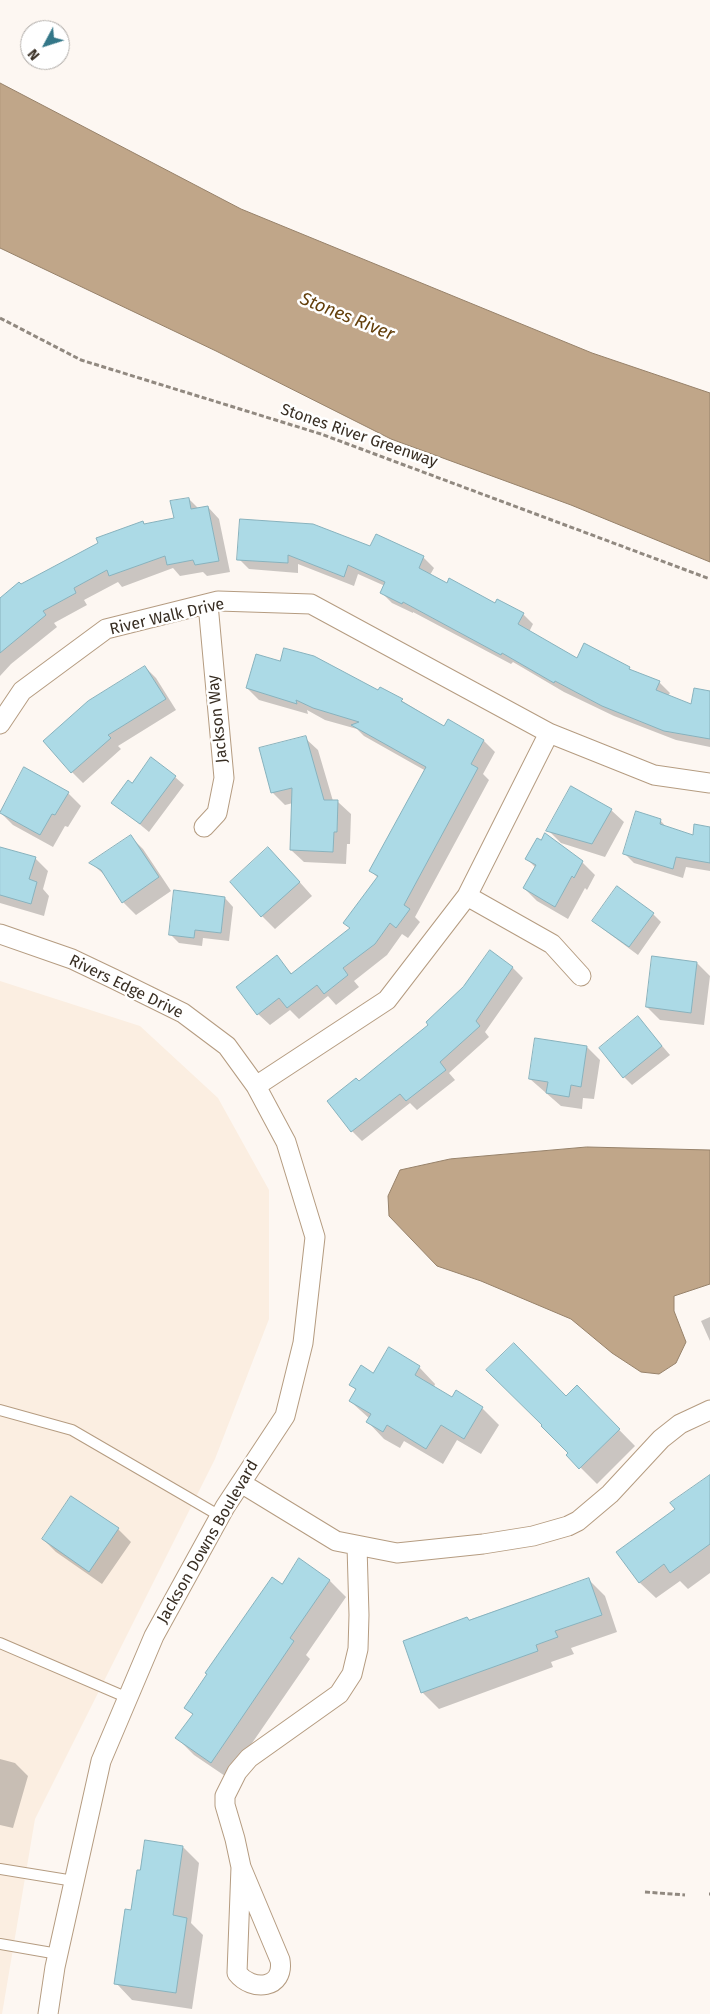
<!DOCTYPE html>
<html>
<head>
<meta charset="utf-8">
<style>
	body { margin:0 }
	#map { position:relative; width:710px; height:2014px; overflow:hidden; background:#fdf7f2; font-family:"Fira Sans",sans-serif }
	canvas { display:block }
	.north { position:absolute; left:20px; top:20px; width:50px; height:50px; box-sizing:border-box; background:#fff; border:1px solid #afaba7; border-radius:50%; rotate:230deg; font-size:14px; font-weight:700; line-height:20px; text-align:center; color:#382e23 }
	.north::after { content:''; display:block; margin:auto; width:18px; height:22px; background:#347788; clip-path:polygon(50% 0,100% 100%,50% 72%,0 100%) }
</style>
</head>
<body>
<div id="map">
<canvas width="710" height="2014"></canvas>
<div class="north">N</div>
</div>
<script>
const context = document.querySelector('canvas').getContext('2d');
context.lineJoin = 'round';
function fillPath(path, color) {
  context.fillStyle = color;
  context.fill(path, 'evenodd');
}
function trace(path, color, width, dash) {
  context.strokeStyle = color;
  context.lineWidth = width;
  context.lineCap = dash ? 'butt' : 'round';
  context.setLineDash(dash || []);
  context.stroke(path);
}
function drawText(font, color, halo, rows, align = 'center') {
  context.font = font + ' "Fira Sans",sans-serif';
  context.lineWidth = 5;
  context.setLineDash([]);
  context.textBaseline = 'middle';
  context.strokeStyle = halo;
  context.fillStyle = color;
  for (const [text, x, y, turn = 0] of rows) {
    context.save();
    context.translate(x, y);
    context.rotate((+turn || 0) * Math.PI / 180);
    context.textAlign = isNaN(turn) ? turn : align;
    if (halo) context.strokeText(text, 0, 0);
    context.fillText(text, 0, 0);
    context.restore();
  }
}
const built = new Path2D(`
	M 0,981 L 140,1026 L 218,1098 L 269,1190 L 269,1319 L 215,1459 L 35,1819 L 2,2014 L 0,2014 Z`);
const water = new Path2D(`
	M 0,83 L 241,209 L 592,353 L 710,393 L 710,562 L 571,505 L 391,439 L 216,351 L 0,248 Z
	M 587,1147 L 710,1150 L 710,1284 L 674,1296 L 674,1311 L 686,1342 L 676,1363 L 659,1374 L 641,1372 L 612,1353 L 571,1319 L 481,1281 L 437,1266 L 389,1216 L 388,1196 L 400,1170 L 450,1159 Z`);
const shadow = new Path2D(`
	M 189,499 L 199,509 L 208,507 L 219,519 L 230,572 L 207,576 L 203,572 L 180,576 L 173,568 L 122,587 L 118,582 L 84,600 L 87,605 L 54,623 L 57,627 L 11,664 L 0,676 L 0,600 L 21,586 L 143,522 L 145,525 L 175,519 Z
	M 376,536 L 423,557 L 434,568 L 430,575 L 447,584 L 523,614 L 533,624 L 529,632 L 577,659 L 629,668 L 633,672 L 659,682 L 670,693 L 668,696 L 692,706 L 710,693 L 710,747 L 676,740 L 614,716 L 564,692 L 513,662 L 511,664 L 413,612 L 413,613 L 392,603 L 382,593 L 385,586 L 358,574 L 354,586 L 298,564 L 298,573 L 249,569 L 239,559 L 371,547 Z
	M 145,667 L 156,678 L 176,710 L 118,746 L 121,749 L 83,783 L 72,772 Z
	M 247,688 L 379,691 L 381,688 L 445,727 L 484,741 L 495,752 L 483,774 L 489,780 L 415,917 L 420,922 L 408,938 L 402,934 L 387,955 L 354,981 L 359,987 L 336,1005 L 328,996 L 299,1019 L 290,1010 L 270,1025 L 258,1014 L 276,957 L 292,974 L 351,929 L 378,878 L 370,870 L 426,771 L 364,736 L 357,729 L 325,720 L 307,710 L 308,714 L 259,700 Z
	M 305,738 L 318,750 L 333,801 L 338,802 L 351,814 L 350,844 L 347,844 L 346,864 L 304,862 L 291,850 L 293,803 L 285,805 L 272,792 Z
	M 25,769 L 68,793 L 81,806 L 68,827 L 65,826 L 53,847 L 13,825 L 0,812 Z
	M 175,777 L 184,785 L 149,832 L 113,802 L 132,785 Z
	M 611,810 L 624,822 L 605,857 L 561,843 L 548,830 Z
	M 660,820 L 668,829 L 694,836 L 710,828 L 710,871 L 686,867 L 683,878 L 634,863 L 624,853 Z
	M 130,836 L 143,849 L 171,891 L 136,915 L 123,902 L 108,878 L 91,863 Z
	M 0,848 L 35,858 L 48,871 L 43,889 L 49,896 L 44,916 L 0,903 Z
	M 527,859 L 582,862 L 595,875 L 587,890 L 585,888 L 568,919 L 537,901 L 524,888 L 536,868 Z
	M 281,861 L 312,896 L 275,929 L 262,916 Z
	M 225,898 L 233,907 L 229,941 L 203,938 L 202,946 L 179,943 L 170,934 Z
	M 653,914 L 661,922 L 638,955 L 603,929 L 594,920 Z
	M 490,952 L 513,968 L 523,978 L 485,1032 L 489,1037 L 449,1073 L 455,1080 L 417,1110 L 410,1103 L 362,1141 L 352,1131 L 359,1082 L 430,1025 L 464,988 Z
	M 697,963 L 710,976 L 704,1025 L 660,1020 L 647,1007 Z
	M 638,1018 L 670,1055 L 632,1085 L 624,1077 Z
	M 587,1047 L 600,1060 L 594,1099 L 583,1098 L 582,1109 L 561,1106 L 530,1079 Z
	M 710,1317 L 710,1341 L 701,1321 Z
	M 419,1367 L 435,1384 L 434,1387 L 452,1398 L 482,1408 L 499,1425 L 481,1454 L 457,1440 L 443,1464 L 404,1441 L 400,1448 L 384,1439 L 368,1422 L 370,1419 L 350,1401 L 356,1390 L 351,1385 L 374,1374 Z
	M 577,1387 L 635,1446 L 597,1484 L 568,1455 L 569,1453 L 566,1397 Z
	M 710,1476 L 710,1573 L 688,1589 L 680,1581 L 656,1598 L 639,1582 L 677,1509 Z
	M 118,1529 L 131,1542 L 102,1584 L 56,1552 L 43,1539 Z
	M 300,1560 L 330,1581 L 346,1597 L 306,1655 L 310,1659 L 228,1778 L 194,1755 L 177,1738 L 193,1715 L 186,1707 L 282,1586 Z
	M 588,1579 L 605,1596 L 617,1632 L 571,1648 L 574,1654 L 551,1662 L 553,1667 L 439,1709 L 422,1692 L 470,1621 Z
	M 0,1759 L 15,1763 L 28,1776 L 13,1828 L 0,1825 Z
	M 183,1847 L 199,1863 L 191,1923 L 203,1935 L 192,2009 L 132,2000 L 116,1983 L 141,1872 Z`);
const building = new Path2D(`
	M 189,498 L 191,509 L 208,506 L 219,561 L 195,565 L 193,560 L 167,565 L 165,556 L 109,576 L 107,570 L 74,588 L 76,593 L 43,611 L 46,615 L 0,653 L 0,598 L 19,582 L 21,584 L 98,543 L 96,538 L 143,521 L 144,524 L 174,518 L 170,501 Z
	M 240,519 L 313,524 L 370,546 L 376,534 L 424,556 L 419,568 L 447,583 L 449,578 L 495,603 L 497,599 L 524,613 L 518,624 L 577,658 L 584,643 L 630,667 L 629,669 L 660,681 L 656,690 L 691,704 L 694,688 L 710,691 L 710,739 L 664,731 L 602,706 L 555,681 L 554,683 L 502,653 L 501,655 L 403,602 L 402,604 L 380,593 L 385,582 L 348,565 L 344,577 L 288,555 L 288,563 L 237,560 Z
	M 284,648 L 314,656 L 378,690 L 380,687 L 403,699 L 401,701 L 444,726 L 448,719 L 484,740 L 471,764 L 478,768 L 404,905 L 410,909 L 396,928 L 390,923 L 375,944 L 343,968 L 348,975 L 324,994 L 317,985 L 287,1008 L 279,998 L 257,1015 L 236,987 L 277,955 L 291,974 L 350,928 L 343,923 L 378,876 L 369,871 L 426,767 L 351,725 L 359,722 L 313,708 L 296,700 L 297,704 L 246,688 L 256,654 L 280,661 Z
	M 145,666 L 166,699 L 108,735 L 111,738 L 71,773 L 43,741 L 88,701 Z
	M 306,736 L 324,800 L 338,800 L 337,832 L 334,832 L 333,852 L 290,850 L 292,788 L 271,793 L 259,748 Z
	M 151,757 L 176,776 L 140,824 L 111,803 L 128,780 L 132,783 Z
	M 24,767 L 69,792 L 55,815 L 52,814 L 40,835 L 0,813 Z
	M 571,786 L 612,809 L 592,844 L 546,831 Z
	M 636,811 L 661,819 L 660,824 L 693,835 L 694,824 L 710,827 L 710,863 L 676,857 L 673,869 L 623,854 Z
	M 545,833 L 583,861 L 574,878 L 572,876 L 555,907 L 523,888 L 536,865 L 525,859 L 537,838 L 541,840 Z
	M 131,835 L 159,877 L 122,903 L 101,870 L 89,863 Z
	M 0,847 L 36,857 L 29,879 L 37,882 L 31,904 L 0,895 Z
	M 268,847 L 300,882 L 261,917 L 230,882 Z
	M 617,886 L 654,913 L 629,947 L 592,921 Z
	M 174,890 L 225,897 L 221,933 L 195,930 L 194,938 L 169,935 Z
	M 490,950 L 513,967 L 476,1021 L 480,1026 L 440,1062 L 446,1070 L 406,1101 L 400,1094 L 351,1132 L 327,1101 L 356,1078 L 359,1081 L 428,1025 L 426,1022 L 463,987 Z
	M 652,956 L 697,962 L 691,1013 L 646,1007 Z
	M 638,1016 L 662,1046 L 623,1078 L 599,1048 Z
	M 535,1038 L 587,1046 L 581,1087 L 571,1085 L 569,1097 L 546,1093 L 548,1082 L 529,1079 Z
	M 514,1343 L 566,1396 L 577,1385 L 620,1429 L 579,1469 L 566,1455 L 568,1453 L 541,1426 L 542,1425 L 486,1370 Z
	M 389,1347 L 420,1366 L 415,1375 L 452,1397 L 456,1390 L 483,1407 L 464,1439 L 441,1425 L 426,1449 L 387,1425 L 383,1432 L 366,1422 L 371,1414 L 349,1401 L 356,1389 L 349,1385 L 361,1365 L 373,1373 Z
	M 710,1475 L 710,1544 L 670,1573 L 664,1564 L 639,1583 L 616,1552 L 675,1509 L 670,1503 Z
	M 71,1496 L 119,1528 L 89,1572 L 42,1539 Z
	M 299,1558 L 330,1580 L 290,1638 L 294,1641 L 211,1763 L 175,1738 L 193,1714 L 184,1708 L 207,1674 L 205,1673 L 272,1577 L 282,1584 Z
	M 589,1578 L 602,1615 L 555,1631 L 558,1637 L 536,1645 L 538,1651 L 421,1693 L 403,1641 L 467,1617 L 469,1620 Z
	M 145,1840 L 183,1846 L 173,1915 L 187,1918 L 176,1993 L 114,1984 L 125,1909 L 131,1910 L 137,1870 L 140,1870 Z`);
const path = new Path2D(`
	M 0,318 L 81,360 L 321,434 L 710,579
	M 645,1892 L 685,1895
	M 709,1894 L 710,1894`);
const lane = new Path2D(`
	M 0,1410 L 72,1430 L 220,1516
	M 0,1643 L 128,1698
	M 0,1869 L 74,1881
	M 0,1944 L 58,1954`);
const street = new Path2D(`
	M 0,724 L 22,691 L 106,629 L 218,601 L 311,604 L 549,733 L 654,775 L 710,783
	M 204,827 L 217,813 L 224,778 L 208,604
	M 467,896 L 552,944 L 581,976
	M 0,934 L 72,959 L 114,979 L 183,1013 L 227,1046 L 256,1086 L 286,1142 L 315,1237 L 303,1343 L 285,1416 L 225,1507 L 154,1636 L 101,1761 L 55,1967 L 48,2014
	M 256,1086 L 387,1000 L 467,896 L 549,733
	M 241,1483 L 336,1541 L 397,1553 L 483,1544 L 533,1536 L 568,1526 L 578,1521 L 610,1494 L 661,1439 L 680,1424 L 710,1410
	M 241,1867 L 280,1960 C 285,1989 252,1992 237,1973 L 241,1867 L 235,1839 L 225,1805 L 225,1796 L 237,1772 L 249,1758 L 339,1694 L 352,1674 L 358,1649 L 359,1615 L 357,1546`);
const streetNames = [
	["Stones River Greenway",359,436,19],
	["River Walk Drive",167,617,-13],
	["Jackson Way",218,719,-96],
	["Rivers Edge Drive",126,987,26],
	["Jackson Downs Boulevard",208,1542,-60]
];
const waterNames = [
	["Stones River",347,317,22]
];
fillPath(built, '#fbeee1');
fillPath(water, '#c0a689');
trace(water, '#97826a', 1);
fillPath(shadow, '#0003');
fillPath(building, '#acdae6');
trace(building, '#88b2bd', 1);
trace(lane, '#b59c81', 12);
trace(street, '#b59c81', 21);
trace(path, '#918980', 3, [5, 2.5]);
trace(lane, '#fff', 10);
trace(street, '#fff', 19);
drawText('16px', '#382e23', '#fff', streetNames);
drawText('italic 18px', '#633f0b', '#fff', waterNames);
</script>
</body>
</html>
